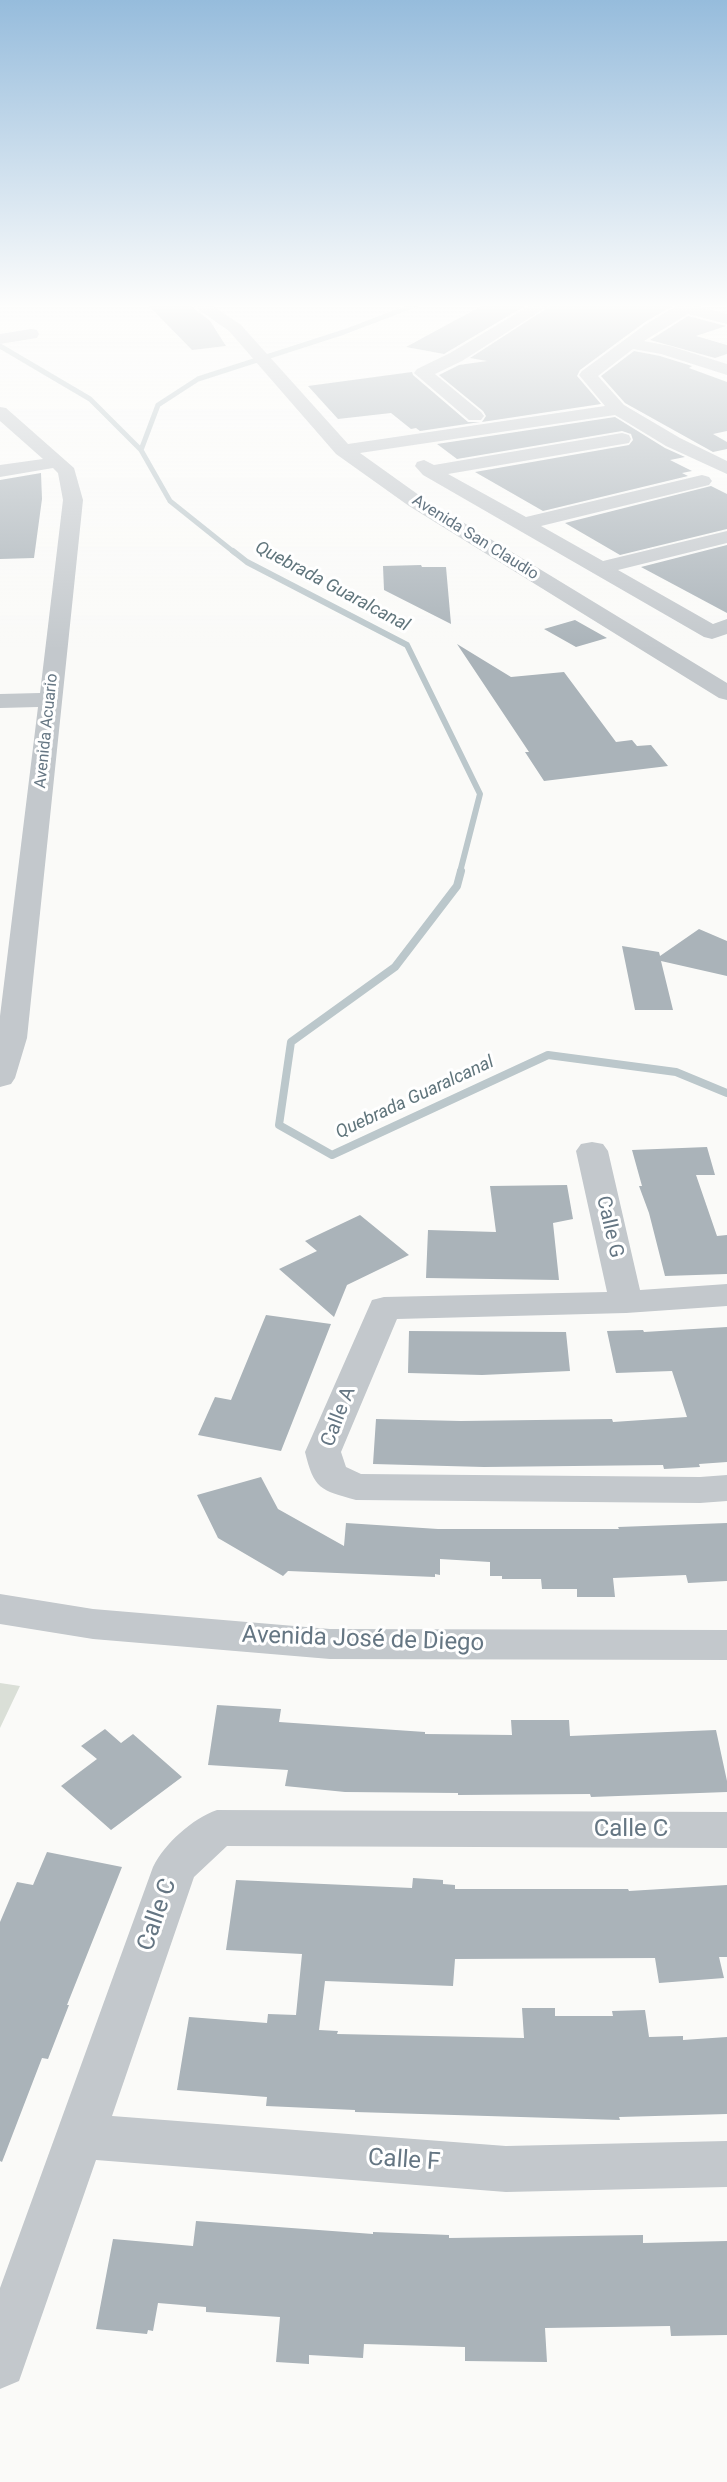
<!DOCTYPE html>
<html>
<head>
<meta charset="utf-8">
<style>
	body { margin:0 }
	canvas { display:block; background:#fafaf8 }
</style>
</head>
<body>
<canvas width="727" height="2482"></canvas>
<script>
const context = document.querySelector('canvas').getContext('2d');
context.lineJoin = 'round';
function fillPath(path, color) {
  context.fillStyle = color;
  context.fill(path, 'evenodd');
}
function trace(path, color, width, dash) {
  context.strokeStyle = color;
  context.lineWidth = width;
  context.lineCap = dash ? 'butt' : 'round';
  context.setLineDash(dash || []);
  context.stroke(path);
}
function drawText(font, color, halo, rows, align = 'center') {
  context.font = font + ' Roboto,sans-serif';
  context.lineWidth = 6;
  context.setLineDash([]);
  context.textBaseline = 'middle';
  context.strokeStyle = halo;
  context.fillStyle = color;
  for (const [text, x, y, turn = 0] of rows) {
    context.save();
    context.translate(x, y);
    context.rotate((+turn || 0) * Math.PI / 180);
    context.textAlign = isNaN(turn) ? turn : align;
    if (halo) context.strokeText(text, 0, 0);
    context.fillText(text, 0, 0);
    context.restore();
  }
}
const green = new Path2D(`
	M 0,1683 L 20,1686 L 0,1728 Z`);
const streamFar2 = new Path2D(`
	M 0,346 L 90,399 L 141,450 L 170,501 L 235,553
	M 141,450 L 158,405 L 198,379 L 344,332 L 420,303`);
const streamFar1 = new Path2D(`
	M 233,551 L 247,562 L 407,645 L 480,794 L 460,872`);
const stream = new Path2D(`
	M 461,871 L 457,886 L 395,967 L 291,1042 L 279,1125 L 332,1155 L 548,1055 L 676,1072 L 727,1093`);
const building = new Path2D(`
	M 146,303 L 187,303 L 210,321 L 226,346 L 192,350 Z
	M 487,303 L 530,303 L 444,354 L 406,347 Z
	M 555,303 L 678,303 L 645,322 L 580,370 L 577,376 L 601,404 L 482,422 L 486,416 L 483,411 L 439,375 L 459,365 L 487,361 L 470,358 Z
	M 688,316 L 726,326 L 696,336 L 727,345 L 727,354 L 715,358 L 650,340 Z
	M 634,351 L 660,356 L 692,366 L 689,368 L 727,382 L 727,431 L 713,434 L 727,442 L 727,449 L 713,452 L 625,403 L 601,376 Z
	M 412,372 L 413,375 L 468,422 L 480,422 L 420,431 L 416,428 L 411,429 L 391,413 L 338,419 L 308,386 Z
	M 615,417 L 665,448 L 685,457 L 670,460 L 692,471 L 682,473 L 688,476 L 543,511 L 475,472 L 629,445 L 633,440 L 631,434 L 622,431 L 457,459 L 437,444 Z
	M 41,473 L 42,499 L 34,558 L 0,559 L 0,480 Z
	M 711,486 L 727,494 L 727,529 L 620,555 L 565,523 Z
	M 727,545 L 727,613 L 641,567 Z
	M 421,565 L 422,567 L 446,567 L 451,624 L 384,590 L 383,566 Z
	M 575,620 L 607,638 L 576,647 L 544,629 Z
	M 457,644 L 511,677 L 564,672 L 616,742 L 632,740 L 637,746 L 651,745 L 668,766 L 544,781 L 525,752 L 529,752 Z
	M 699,929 L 727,941 L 727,976 L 661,961 L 673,1010 L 635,1010 L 622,946 L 659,952 L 660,956 Z
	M 707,1147 L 715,1175 L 696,1175 L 717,1236 L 727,1235 L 727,1274 L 665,1276 L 649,1213 L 639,1186 L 642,1186 L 632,1150 Z
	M 567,1185 L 573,1219 L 553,1223 L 559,1280 L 426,1278 L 428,1230 L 496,1232 L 490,1186 Z
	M 360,1215 L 409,1255 L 347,1285 L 334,1317 L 279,1269 L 317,1251 L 305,1241 Z
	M 266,1315 L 331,1324 L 281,1451 L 198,1435 L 215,1397 L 231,1400 Z
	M 727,1327 L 727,1462 L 699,1464 L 700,1467 L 664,1469 L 663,1465 L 484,1467 L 373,1464 L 376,1419 L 461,1421 L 612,1419 L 613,1422 L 687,1417 L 672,1371 L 616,1373 L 607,1331 L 643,1330 L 644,1332 Z
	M 409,1331 L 566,1332 L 570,1371 L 482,1375 L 408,1373 Z
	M 261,1477 L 278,1509 L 344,1546 L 346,1523 L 438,1529 L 619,1529 L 618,1527 L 727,1523 L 727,1581 L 688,1583 L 686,1575 L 613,1578 L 615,1597 L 577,1597 L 577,1589 L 542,1589 L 541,1579 L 502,1579 L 502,1576 L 490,1576 L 490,1562 L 440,1559 L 440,1575 L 435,1574 L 435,1577 L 288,1571 L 283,1576 L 218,1538 L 197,1495 Z
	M 217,1705 L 281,1709 L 279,1722 L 425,1732 L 425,1734 L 512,1735 L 511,1720 L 569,1720 L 570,1736 L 716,1730 L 727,1781 L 727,1792 L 591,1797 L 590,1794 L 458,1795 L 458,1793 L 345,1792 L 285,1786 L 288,1770 L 208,1765 Z
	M 105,1729 L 121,1743 L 133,1734 L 182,1777 L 111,1830 L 61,1786 L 97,1759 L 81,1746 Z
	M 47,1852 L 122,1867 L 67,2005 L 69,2005 L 48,2059 L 42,2058 L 2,2162 L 0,2161 L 0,1922 L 17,1882 L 33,1885 Z
	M 413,1878 L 443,1880 L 443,1884 L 455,1885 L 455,1889 L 628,1889 L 629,1891 L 727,1885 L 727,1957 L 719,1957 L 724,1978 L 659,1983 L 655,1958 L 455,1959 L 453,1986 L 325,1981 L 319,2030 L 338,2031 L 337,2034 L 524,2038 L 522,2008 L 555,2008 L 555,2016 L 613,2016 L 612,2011 L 645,2010 L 649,2037 L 683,2036 L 683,2040 L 727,2037 L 727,2114 L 619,2117 L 620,2120 L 355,2112 L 355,2110 L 266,2106 L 267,2097 L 177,2090 L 189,2017 L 267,2023 L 268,2014 L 296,2015 L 302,1954 L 226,1950 L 236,1880 L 412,1888 Z
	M 196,2221 L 373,2234 L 373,2232 L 449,2235 L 449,2238 L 643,2235 L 643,2243 L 727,2241 L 727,2335 L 671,2336 L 670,2326 L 545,2328 L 547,2362 L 465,2361 L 465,2347 L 364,2344 L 363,2358 L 309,2355 L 309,2364 L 276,2362 L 280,2317 L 206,2312 L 206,2307 L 158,2303 L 153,2331 L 148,2330 L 147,2334 L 96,2329 L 113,2239 L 193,2246 Z`);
const minor = new Path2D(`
	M 189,303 L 208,303 L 241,325 L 348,444 L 605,406 L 579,375 L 582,371 L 646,324 L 678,305 L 704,303 L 700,307 L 727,314 L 727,324 L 688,314 L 644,341 L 670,346 L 727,364 L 727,375 L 661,354 L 633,349 L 598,376 L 624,405 L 680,438 L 727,461 L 727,474 L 666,446 L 615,415 L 360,453 L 423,498 L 727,683 L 727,700 L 719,698 L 409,506 L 336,454 L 229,331 Z
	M 534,303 L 553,303 L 462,361 L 435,374 L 481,412 L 484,416 L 481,420 L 469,420 L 414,373 L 417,369 L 450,353 Z
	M 31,329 L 37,330 L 39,334 L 37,338 L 0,344 L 0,334 Z
	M 0,407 L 6,408 L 74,468 L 83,500 L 27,1038 L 15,1078 L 11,1084 L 0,1087 L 0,1016 L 38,707 L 0,708 L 0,694 L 40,693 L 63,500 L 58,473 L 53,468 L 0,477 L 0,465 L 43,459 L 0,421 Z
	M 622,433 L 629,435 L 631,439 L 629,443 L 448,474 L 526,517 L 702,475 L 709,477 L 712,481 L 709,485 L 541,526 L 603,561 L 727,531 L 727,543 L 618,570 L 713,624 L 727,619 L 727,634 L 712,639 L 704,637 L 423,475 L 415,466 L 417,462 L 424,460 L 434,465 Z
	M 592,1142 L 603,1144 L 608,1151 L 640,1290 L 727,1284 L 727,1306 L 626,1313 L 397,1319 L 341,1452 L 346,1467 L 361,1474 L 700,1477 L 727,1475 L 727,1501 L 700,1503 L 356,1500 C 320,1490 314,1489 305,1452 L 372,1300 L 384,1297 L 607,1292 L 576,1151 L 581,1144 Z
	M 0,1594 L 93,1609 L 330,1629 L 727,1630 L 727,1660 L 330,1659 L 93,1639 L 0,1624 Z
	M 217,1810 L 727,1812 L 727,1848 L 227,1846 L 194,1877 L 112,2116 L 506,2146 L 727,2141 L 727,2187 L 506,2192 L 96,2160 L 19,2381 L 0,2389 L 0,2288 L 153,1867 C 165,1843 192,1819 217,1810 Z`);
const farStreetnames = [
	["Avenida San Claudio",475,538,32],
	["Avenida Acuario",47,731,-84]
];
const farWaternames = [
	["Quebrada Guaralcanal",332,587,28],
	["Quebrada Guaralcanal",415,1098,-25]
];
const streetNames = [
	["Calle G",609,1227,77],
	["Calle A",339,1417,-69]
];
const nearStreetnames = [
	["Avenida José de Diego",363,1640,2],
	["Calle C",631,1830],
	["Calle C",158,1915,-71],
	["Calle F",404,2161,4]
];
fillPath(green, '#dadfd7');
trace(streamFar2, '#bbc7cb', 5);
trace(streamFar1, '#bbc7cb', 6);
trace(stream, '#bbc7cb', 8);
fillPath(building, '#aab3b9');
fillPath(minor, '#c3c8cc');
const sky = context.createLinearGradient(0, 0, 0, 650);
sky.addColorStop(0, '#96bcdc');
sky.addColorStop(0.47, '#fdfdfc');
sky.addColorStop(1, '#fdfdfc00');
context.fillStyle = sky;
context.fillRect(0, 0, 727, 650);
drawText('16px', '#657683', '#fff', farStreetnames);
drawText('italic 18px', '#60757c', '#fff', farWaternames);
drawText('20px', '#657683', '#fff', streetNames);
drawText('24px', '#657683', '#fff', nearStreetnames);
</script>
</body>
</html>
